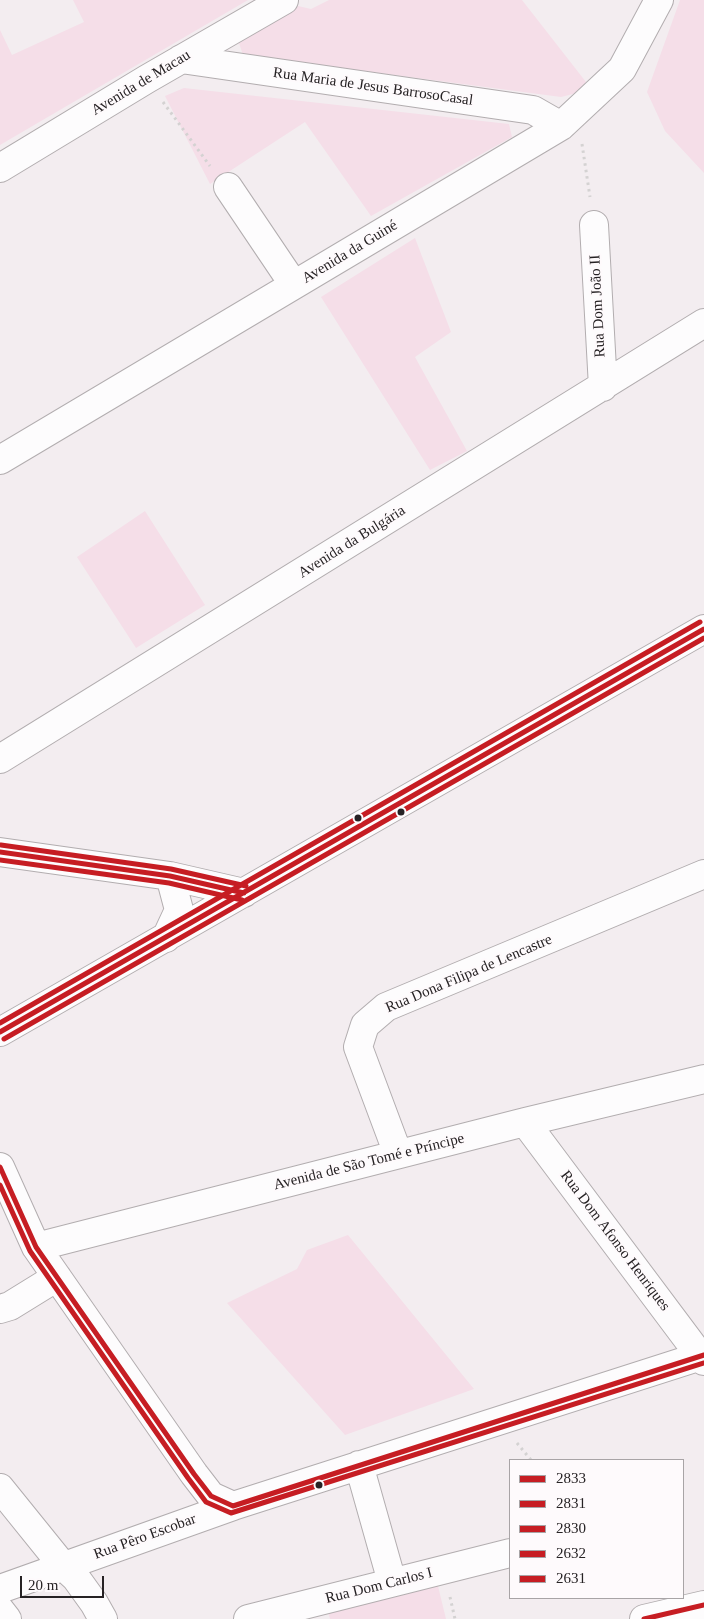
<!DOCTYPE html>
<html>
<head>
<meta charset="utf-8">
<style>
	body { margin:0 }
	#map { position:relative; width:704px; height:1619px; overflow:hidden; background:#f3edf0; font-family:Georgia,serif }
	canvas { display:block }
	.legend { position:absolute; left:509px; top:1459px; width:175px; height:140px; box-sizing:border-box; background:#fefafc; border:1px solid #a8a4a6; margin:0; padding:6px 9px; list-style:none; font-size:15px; color:#262224 }
	.legend li { display:flex; align-items:center; gap:10px; height:25px }
	.legend b { width:25px; border:1px solid #a8a4a6 }
	.scale { position:absolute; left:20px; top:1576px; width:84px; height:22px; box-sizing:border-box; border:2px solid #262224; border-top:0; padding-left:6px; font-size:15px; line-height:18px; white-space:nowrap; color:#262224; -webkit-text-stroke:4px #fefafc; paint-order:stroke }
</style>
</head>
<body>
<div id="map">
<canvas width="704" height="1619"></canvas>
<ul class="legend">
<li><b style="height:6px;background:#c61d23"></b>2833</li>
<li><b style="height:6px;background:#c61d23"></b>2831</li>
<li><b style="height:6px;background:#c61d23"></b>2830</li>
<li><b style="height:6px;background:#c61d23"></b>2632</li>
<li><b style="height:6px;background:#c61d23"></b>2631</li>
</ul>
<div class="scale">20 m</div>
</div>
<script>
const context = document.querySelector('canvas').getContext('2d');
context.lineJoin = 'round';
function fillPath(path, color) {
  context.fillStyle = color;
  context.fill(path, 'evenodd');
}
function trace(path, color, width, dash) {
  context.strokeStyle = color;
  context.lineWidth = width;
  context.lineCap = dash ? 'butt' : 'round';
  context.setLineDash(dash || []);
  context.stroke(path);
}
function drawText(font, color, halo, rows, align = 'center') {
  context.font = font + ' Georgia,serif';
  context.lineWidth = 4.5;
  context.setLineDash([]);
  context.textBaseline = 'middle';
  context.strokeStyle = halo;
  context.fillStyle = color;
  for (const [text, x, y, turn = 0] of rows) {
    context.save();
    context.translate(x, y);
    context.rotate((+turn || 0) * Math.PI / 180);
    context.textAlign = isNaN(turn) ? turn : align;
    if (halo) context.strokeText(text, 0, 0);
    context.fillText(text, 0, 0);
    context.restore();
  }
}
const green = new Path2D(`
	M 73,0 L 248,0 L 0,145 L 0,30 L 12,55 L 84,22 Z
	M 329,0 L 522,0 L 586,82 L 577,93 L 561,97 L 243,55 L 239,43 L 298,6 L 311,9 Z
	M 680,0 L 704,0 L 704,173 L 665,131 L 647,92 Z
	M 184,88 L 509,124 L 512,137 L 371,216 L 305,122 L 210,184 L 165,96 Z
	M 415,238 L 451,332 L 415,357 L 467,451 L 430,470 L 321,297 Z
	M 145,511 L 205,605 L 136,648 L 77,557 Z
	M 348,1235 L 474,1389 L 345,1435 L 227,1303 L 297,1269 L 307,1250 Z
	M 437,1582 L 446,1619 L 330,1619 L 327,1608 Z`);
const path = new Path2D(`
	M 163,102 L 210,166
	M 582,144 L 590,197
	M 517,1443 L 531,1460
	M 450,1597 L 455,1619`);
const minor = new Path2D(`
	M 181,59 L 533,110 L 561,126
	M 0,168 L 147,79 L 284,0
	M 228,187 L 294,285
	M 594,225 L 603,387
	M 0,460 L 561,126 L 622,69 L 659,0
	M 0,759 L 704,323
	M 0,852 L 170,876 L 244,893
	M 166,938 L 179,910 L 170,876
	M 0,1032 L 704,629
	M 525,1122 L 704,1361
	M 398,1154 L 358,1047 L 365,1025 L 386,1007 L 704,874
	M 0,1167 L 36,1247 L 194,1474 L 211,1496 L 233,1506 L 704,1355
	M 36,1247 L 525,1122 L 704,1079
	M 0,1309 L 10,1306 L 57,1277
	M 359,1465 L 392,1582
	M 0,1488 L 63,1566 L 76,1578 L 94,1603 L 103,1619
	M 0,1589 L 233,1506
	M 0,1610 L 7,1619
	M 248,1619 L 510,1553`);
const secondary = new Path2D(`
	M 644,1619 L 704,1605`);
const bus1 = new Path2D(`
	M 0,852 L 170,876 L 244,893
	M 0,1032 L 704,629`);
const bus2 = new Path2D(`
	M 0,860 L 169,883 L 242,900
	M 4,1039 L 704,638`);
const bus3 = new Path2D(`
	M 1,845 L 171,869 L 246,886
	M 0,1023 L 700,622`);
const bus4 = new Path2D(`
	M 0,1167 L 36,1247 L 194,1474 L 211,1496 L 233,1506 L 704,1355
	M 644,1619 L 704,1605`);
const bus5 = new Path2D(`
	M 0,1185 L 30,1251 L 188,1478 L 206,1502 L 231,1513 L 704,1363`);
const markers = [
	[401,812,4.5,"#262224"],
	[358,818,4.5,"#262224"],
	[319,1485,4.5,"#262224"]
];
const streetNames = [
	["Avenida de Macau",141,83,-31],
	["Rua Maria de Jesus BarrosoCasal",373,87,8],
	["Avenida da Guiné",350,252,-31],
	["Rua Dom João II",598,306,-93],
	["Avenida da Bulgária",352,542,-32],
	["Rua Dona Filipa de Lencastre",469,974,-23],
	["Avenida de São Tomé e Príncipe",369,1162,-14],
	["Rua Dom Afonso Henriques",615,1241,53],
	["Rua Pêro Escobar",145,1537,-20],
	["Rua Dom Carlos I",379,1586,-14]
];
fillPath(green, '#f5dee8');
trace(minor, '#b2adaf', 30);
trace(secondary, '#b2adaf', 30);
trace(path, '#d4d2d2', 3, [2.5, 4]);
trace(minor, '#fdfcfd', 28);
trace(secondary, '#fdfcfd', 28);
trace(bus1, '#c61d23', 5);
trace(bus2, '#c61d23', 5);
trace(bus3, '#c61d23', 5);
trace(bus4, '#c61d23', 5);
trace(bus5, '#c61d23', 5);
for (const [x, y, r, color] of markers) {
  const dot = new Path2D();
  dot.arc(x, y, r, 0, 2 * Math.PI);
  context.fillStyle = color;
  context.fill(dot);
  trace(dot, '#fefafc', 2);
}
drawText('15px', '#262224', '#fefafc', streetNames);
</script>
</body>
</html>
